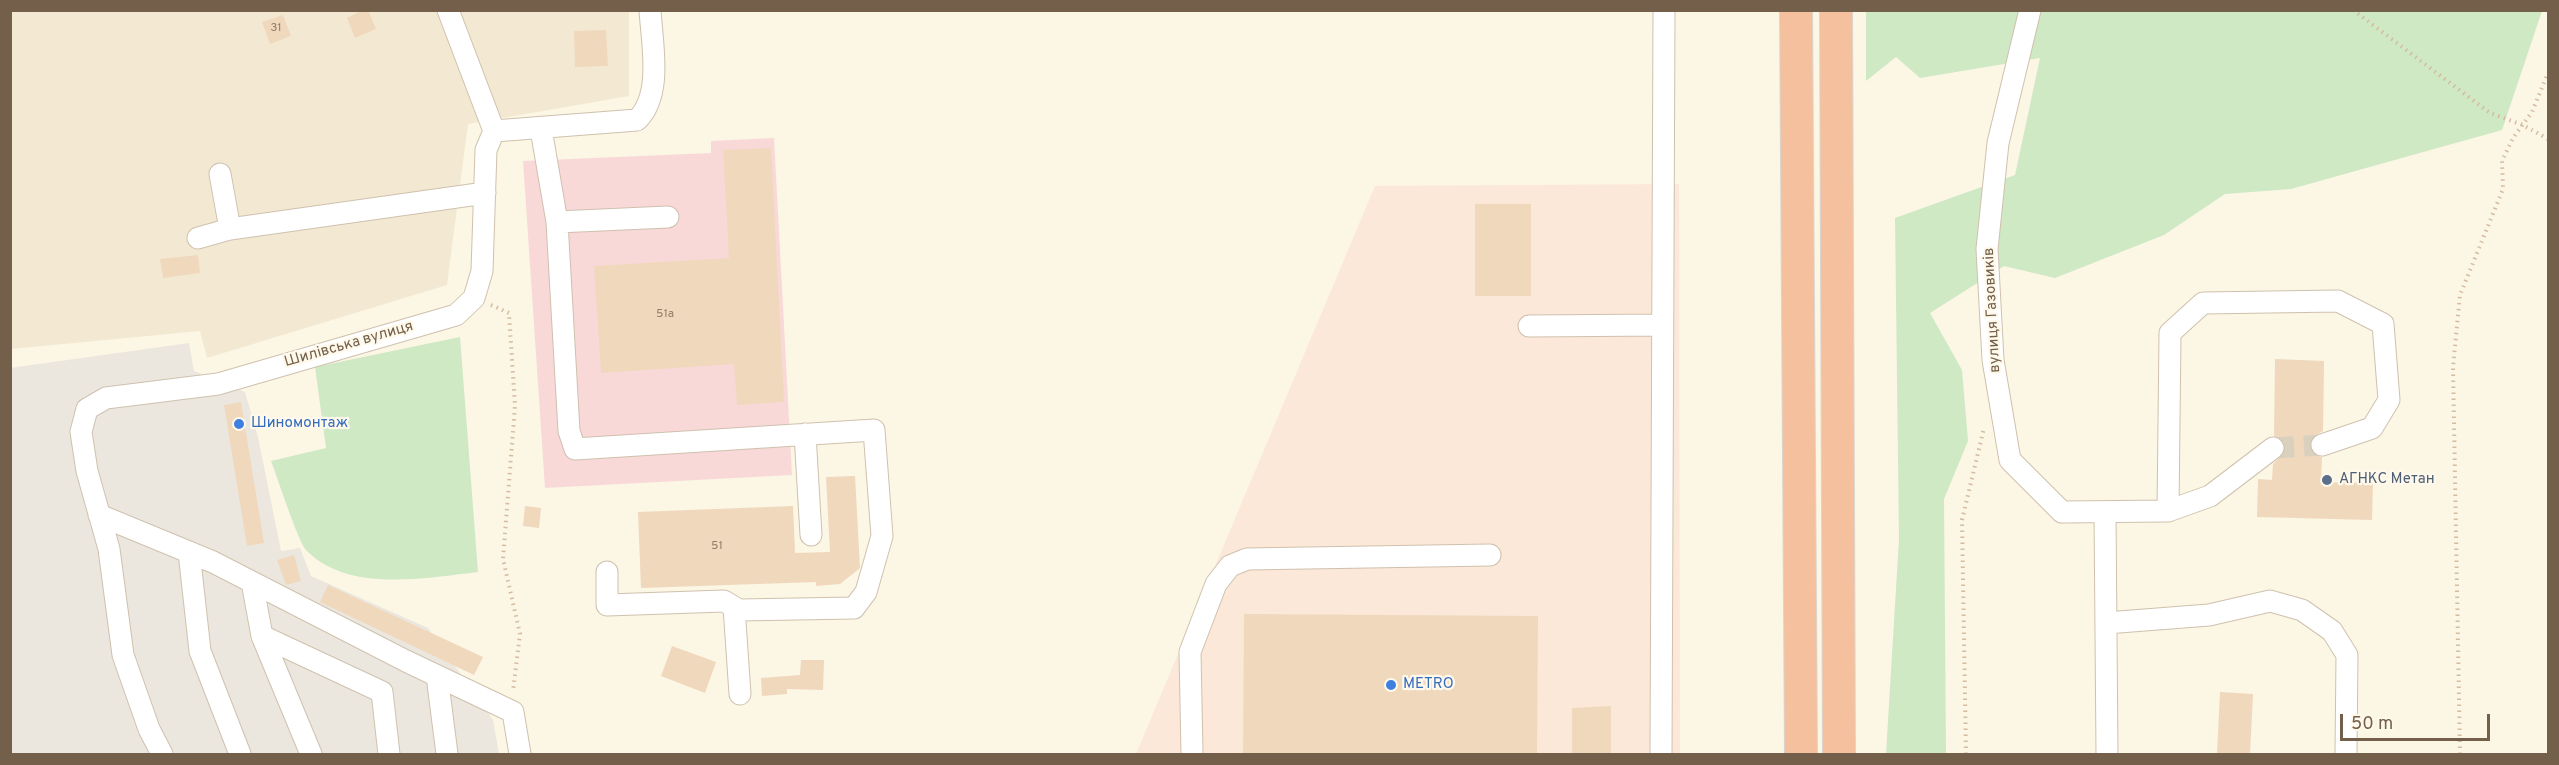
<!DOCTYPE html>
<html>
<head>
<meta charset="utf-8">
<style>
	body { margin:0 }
	#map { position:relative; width:2559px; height:765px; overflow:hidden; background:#fcf6e5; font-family:Overpass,sans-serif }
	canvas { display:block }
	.frame { position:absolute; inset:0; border:12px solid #745f4b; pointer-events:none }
	.scale { position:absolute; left:2340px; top:714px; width:150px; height:27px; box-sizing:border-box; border:3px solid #745f4b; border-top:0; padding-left:8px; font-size:18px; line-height:21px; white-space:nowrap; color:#745f4b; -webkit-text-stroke:4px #fef9eb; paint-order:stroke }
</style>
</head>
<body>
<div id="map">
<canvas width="2559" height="765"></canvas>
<div class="frame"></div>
<div class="scale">50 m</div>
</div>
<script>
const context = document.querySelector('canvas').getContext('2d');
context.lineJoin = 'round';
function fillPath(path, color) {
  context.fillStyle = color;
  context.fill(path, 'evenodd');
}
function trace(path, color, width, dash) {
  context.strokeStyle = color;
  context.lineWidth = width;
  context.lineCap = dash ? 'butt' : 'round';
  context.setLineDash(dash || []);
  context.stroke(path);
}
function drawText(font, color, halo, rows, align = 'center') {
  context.font = font + ' Overpass,sans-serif';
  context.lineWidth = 4.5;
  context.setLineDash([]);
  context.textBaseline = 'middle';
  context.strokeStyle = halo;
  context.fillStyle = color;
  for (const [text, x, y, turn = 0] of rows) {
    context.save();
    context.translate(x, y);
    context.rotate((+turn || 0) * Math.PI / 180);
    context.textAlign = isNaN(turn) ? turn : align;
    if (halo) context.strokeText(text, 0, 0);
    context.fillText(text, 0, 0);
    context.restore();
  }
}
const residential = new Path2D(`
	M 11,11 L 629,11 L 629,96 L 468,124 L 447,285 L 207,358 L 200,331 L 11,349 Z`);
const commercial = new Path2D(`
	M 1679,184 L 1680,754 L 1136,754 L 1375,186 Z`);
const industrial = new Path2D(`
	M 189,343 L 194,371 L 245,392 L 258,437 L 281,551 L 300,548 L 311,576 L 428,628 L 493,720 L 499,754 L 11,754 L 10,368 Z`);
const medical = new Path2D(`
	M 774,138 L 792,475 L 545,488 L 523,161 L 711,153 L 711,141 Z`);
const green = new Path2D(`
	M 1866,11 L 2542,11 L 2502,130 L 2291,189 L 2225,194 L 2164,235 L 2055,278 L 2004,266 L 1930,313 L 1962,370 L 1968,441 L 1944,499 L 1946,754 L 1886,754 L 1899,539 L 1895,218 L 2015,175 L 2040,58 L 1920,78 L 1896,57 L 1866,81 Z
	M 460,337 L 478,572 C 425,578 349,593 307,551 C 298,542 277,476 271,461 L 326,448 L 315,367 Z`);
const building = new Path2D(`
	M 363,10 L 368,10 L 376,29 L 355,38 L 347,18 Z
	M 283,15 L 291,36 L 270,44 L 262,22 Z
	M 606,30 L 608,66 L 575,67 L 574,31 Z
	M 771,148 L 784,402 L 737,405 L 734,364 L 601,373 L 594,266 L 729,258 L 723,150 Z
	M 1475,204 L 1531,204 L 1531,296 L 1475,296 Z
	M 198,255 L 200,273 L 163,278 L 160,259 Z
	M 2275,359 L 2324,361 L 2323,431 L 2312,437 L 2310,449 L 2314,455 L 2322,457 L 2321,482 L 2373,483 L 2372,520 L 2257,517 L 2258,479 L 2272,480 L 2273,464 L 2284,453 L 2286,447 L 2283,440 L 2274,436 Z
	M 241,402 L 264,543 L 247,546 L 224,405 Z
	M 855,476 L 860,568 L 840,584 L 816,586 L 816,582 L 641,588 L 638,512 L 793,506 L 795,553 L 830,552 L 826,477 Z
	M 525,506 L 541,508 L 539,528 L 523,526 Z
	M 294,555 L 301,581 L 286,585 L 277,560 Z
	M 328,585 L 483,657 L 474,675 L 320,602 Z
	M 1244,614 L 1538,616 L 1537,754 L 1243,754 Z
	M 672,646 L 716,662 L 705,693 L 661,676 Z
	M 801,660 L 824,660 L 823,690 L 787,689 L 787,694 L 762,696 L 761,678 L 800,675 Z
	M 2220,692 L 2253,694 L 2250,754 L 2217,754 Z
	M 1611,706 L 1611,754 L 1572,754 L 1572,708 Z`);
const minorTunnel = new Path2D(`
	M 2273,448 L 2322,445`);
const path = new Path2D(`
	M 2353,10 L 2490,113 L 2523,125 L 2548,139
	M 491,305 L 509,313 L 515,406 L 503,559 L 520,634 L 513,691
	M 1966,754 L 1962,520 L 1984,428
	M 2460,754 L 2453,367 L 2460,295 L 2503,189 L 2502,161 L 2513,138 L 2532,112 L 2548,73`);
const minor = new Path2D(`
	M 448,10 L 494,131
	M 2030,10 L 1998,143 L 1987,249 L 1993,360 L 2010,460 L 2062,512 L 2168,511 L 2210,496 L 2273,448
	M 541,129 L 557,222 L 668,217
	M 220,174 L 230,229
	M 557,222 L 569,431 L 575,449 L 874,430 L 882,536 L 866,592 L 854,608 L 739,610 L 724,601 L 607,605 L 607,572
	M 198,238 L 230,229 L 485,193
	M 1529,326 L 1662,325
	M 805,434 L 811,535
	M 2168,511 L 2170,333 L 2203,303 L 2338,301 L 2383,324 L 2389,400 L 2372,428 L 2322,445
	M 2105,512 L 2107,754
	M 99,515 L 213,562 L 406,661 L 513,712 L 520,754
	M 189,552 L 200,651 L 240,754
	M 252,582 L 262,636 L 311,754
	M 734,607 L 740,694
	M 2106,623 L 2209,615 L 2270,601 L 2302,610 L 2332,631 L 2347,655 L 2346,754
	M 262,636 L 382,692 L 389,754
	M 437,676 L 447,754
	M 162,754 L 149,729 L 123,655 L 109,549 L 87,471 L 81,432 L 87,409 L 106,398 L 218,384 L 456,315 L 474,298 L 482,271 L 486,150 L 494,131 L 637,120 C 663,95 652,44 650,10
	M 1192,754 L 1190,652 L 1216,584 L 1230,566 L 1247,559 L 1490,555
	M 1661,754 L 1664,10`);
const highway = new Path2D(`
	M 1796,10 L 1801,754
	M 1836,10 L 1839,754`);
const markers = [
	[239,424,6,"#3f7fe0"],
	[2327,480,6,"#5c6f8a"],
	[1391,685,6,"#3f7fe0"]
];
const numberNames = [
	["31",276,29],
	["51а",665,315],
	["51",717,547]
];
const streetNames = [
	["вулиця Газовиків",1993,310,-93],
	["Шилівська вулиця",349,345,-16]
];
const shopNames = [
	["Шиномонтаж",251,424],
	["METRO",1403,685]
];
const serviceNames = [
	["АГНКС Метан",2339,480]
];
fillPath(residential, '#f3e9d3');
fillPath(commercial, '#fce8d9');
fillPath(industrial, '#ebe7df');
fillPath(medical, '#f9d9d8');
fillPath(green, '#cee9c4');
fillPath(building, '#f0d8bd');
trace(minorTunnel, '#dad0be', 21, [21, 10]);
trace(minor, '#cfc1ae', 23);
trace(highway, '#dbd5d0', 34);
trace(path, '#d5bca0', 4, [1.5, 4.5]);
trace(minor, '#fff', 21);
trace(highway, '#f4c09d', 32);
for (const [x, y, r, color] of markers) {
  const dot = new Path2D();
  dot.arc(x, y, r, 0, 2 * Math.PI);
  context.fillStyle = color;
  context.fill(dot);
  trace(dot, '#fef9eb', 2);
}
drawText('12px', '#937d68', null, numberNames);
drawText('15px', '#745f4b', '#fef9eb', streetNames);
drawText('15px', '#366cbe', '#fef9eb', shopNames, 'left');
drawText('15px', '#4e5e75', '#fef9eb', serviceNames, 'left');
</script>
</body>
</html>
